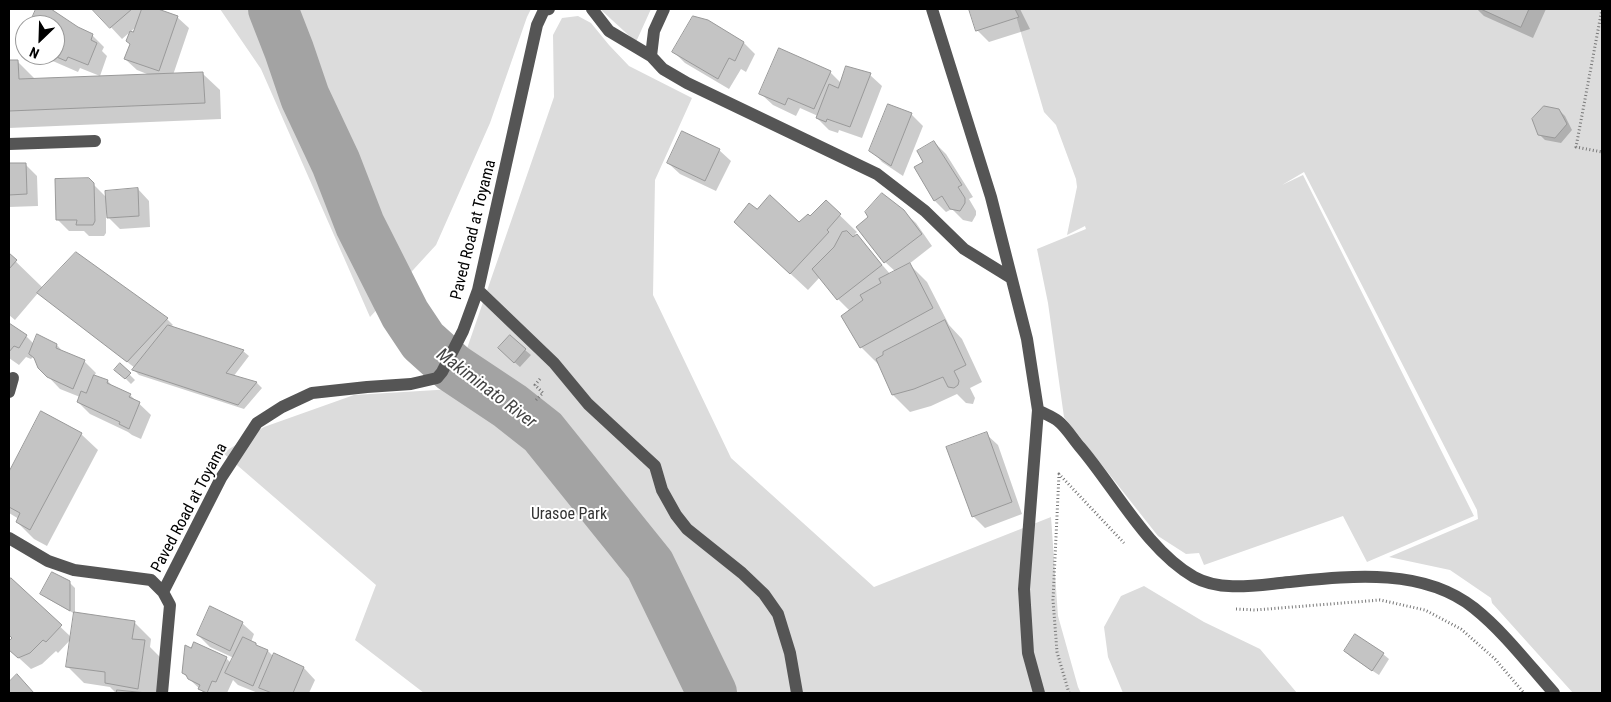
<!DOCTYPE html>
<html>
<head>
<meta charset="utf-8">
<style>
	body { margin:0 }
	#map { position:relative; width:1611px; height:702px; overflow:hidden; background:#fff; font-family:"Roboto Condensed",sans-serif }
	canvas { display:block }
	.frame { position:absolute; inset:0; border:10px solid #000; pointer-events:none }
	.north { position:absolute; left:15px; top:15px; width:50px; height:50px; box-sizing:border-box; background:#fff; border:1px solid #999; border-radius:50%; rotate:204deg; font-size:14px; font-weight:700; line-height:20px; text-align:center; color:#000 }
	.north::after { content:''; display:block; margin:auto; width:18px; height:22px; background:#000; clip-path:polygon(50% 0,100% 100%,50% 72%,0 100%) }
</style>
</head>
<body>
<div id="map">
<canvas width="1611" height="702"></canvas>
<div class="frame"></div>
<div class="north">N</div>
</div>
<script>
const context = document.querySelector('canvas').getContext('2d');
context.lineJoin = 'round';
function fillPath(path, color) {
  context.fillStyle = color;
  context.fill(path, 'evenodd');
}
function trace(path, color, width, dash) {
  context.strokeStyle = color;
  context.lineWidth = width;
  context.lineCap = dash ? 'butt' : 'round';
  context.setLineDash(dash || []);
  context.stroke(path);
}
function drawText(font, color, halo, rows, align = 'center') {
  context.font = font + ' "Roboto Condensed",sans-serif';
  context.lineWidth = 4;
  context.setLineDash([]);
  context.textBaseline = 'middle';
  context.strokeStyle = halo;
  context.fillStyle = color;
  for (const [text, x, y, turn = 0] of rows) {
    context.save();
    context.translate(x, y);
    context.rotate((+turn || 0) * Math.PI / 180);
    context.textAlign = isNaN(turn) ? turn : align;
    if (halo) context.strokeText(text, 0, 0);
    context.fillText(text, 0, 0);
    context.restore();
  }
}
const green = new Path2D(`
	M 220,9 L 531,9 L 527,17 L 490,123 L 436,245 L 370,317 L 261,69 Z
	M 600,9 L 651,9 L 636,42 Z
	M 1014,9 L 1602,9 L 1602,693 L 1573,693 L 1492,603 L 1491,598 L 1450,570 L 1389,557 L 1478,519 L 1477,510 L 1304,172 L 1282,185 L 1303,175 L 1474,516 L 1367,562 L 1343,516 L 1204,565 L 1199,553 L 1186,554 L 1158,536 L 1064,417 L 1048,303 L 1037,249 L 1086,229 L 1085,226 L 1067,235 L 1077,187 L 1076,179 L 1056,125 L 1044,112 Z
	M 578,16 L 591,23 L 609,45 L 629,66 L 692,98 L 655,180 L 653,295 L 731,458 L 874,587 L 1051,517 L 1058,616 L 1078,687 L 1081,693 L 424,693 L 355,640 L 376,585 L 223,453 L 264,427 L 354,395 L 453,389 L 554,97 L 553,35 L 562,18 Z
	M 1144,586 L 1204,622 L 1260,649 L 1297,693 L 1123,693 L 1108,657 L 1104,627 L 1121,596 Z`);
const shadow = new Path2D(`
	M 38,9 L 50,9 L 77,28 L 92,35 L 104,47 L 102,51 L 107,56 L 100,76 L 80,68 L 78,72 L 39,55 L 55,55 L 55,25 L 30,25 Z
	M 94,9 L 155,9 L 177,17 L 189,28 L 173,75 L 203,74 L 220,90 L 221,119 L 9,128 L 9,62 L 17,61 L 34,78 L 34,80 L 152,76 L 137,70 L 125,59 L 137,26 L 122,39 Z
	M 971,9 L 1020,9 L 1030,29 L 989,42 L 977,30 Z
	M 1477,9 L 1546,9 L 1533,38 L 1484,16 Z
	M 744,43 L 755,54 L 746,72 L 741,69 L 729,89 L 685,63 L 674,52 Z
	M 830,72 L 841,83 L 870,75 L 882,86 L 862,138 L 839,130 L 838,133 L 829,130 L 817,118 L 818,116 L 800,108 L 796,116 L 773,105 L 761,94 Z
	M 889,106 L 912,115 L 923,126 L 903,176 L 882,162 L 871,150 Z
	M 1559,110 L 1565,116 L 1572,130 L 1561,143 L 1545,140 L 1539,134 Z
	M 934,142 L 946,154 L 973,197 L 969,199 L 976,211 L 976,215 L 972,222 L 963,220 L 952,209 L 946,212 L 935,201 L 916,168 L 925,163 Z
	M 719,150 L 731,161 L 716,191 L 680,174 L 668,163 Z
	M 9,164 L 25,164 L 37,176 L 38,206 L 9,207 Z
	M 89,180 L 106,197 L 138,189 L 149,201 L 150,227 L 120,229 L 108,217 L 108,209 L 106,209 L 106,233 L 104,236 L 89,236 L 84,231 L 69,231 L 57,219 Z
	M 826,202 L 857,232 L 855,234 L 891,275 L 896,272 L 885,262 L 858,227 L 903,211 L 916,223 L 932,246 L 909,264 L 927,282 L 949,325 L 962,339 L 982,382 L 970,388 L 975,398 L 973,404 L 966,403 L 957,394 L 931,406 L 910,412 L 893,395 L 879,363 L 878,364 L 861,347 L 850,311 L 838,299 L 820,277 L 808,290 L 752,238 L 799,224 L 810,218 Z
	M 76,253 L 167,319 L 173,325 L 170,327 L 243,351 L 249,356 L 233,377 L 257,383 L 262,388 L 244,409 L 139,375 L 134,370 L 135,368 L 38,293 L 15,320 L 9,315 L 9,255 L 43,288 Z
	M 9,325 L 26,336 L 34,344 L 57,345 L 64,353 L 84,361 L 96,373 L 94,376 L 108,381 L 114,388 L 130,395 L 151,415 L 141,439 L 132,435 L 128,432 L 90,414 L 78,402 L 80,397 L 60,389 L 39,367 L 36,360 L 33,357 L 31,359 L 26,357 L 19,365 L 9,358 Z
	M 525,350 L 531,355 L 520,367 L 505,354 Z
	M 120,365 L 135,380 L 131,384 L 116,369 Z
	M 42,413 L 81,434 L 98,450 L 47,546 L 34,539 L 17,522 L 19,519 L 9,513 L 9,475 Z
	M 986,434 L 998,445 L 1022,514 L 985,528 L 973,516 Z
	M 11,580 L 71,637 L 75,614 L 48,599 L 42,593 L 69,582 L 75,588 L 75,613 L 134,622 L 151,639 L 150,647 L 161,658 L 157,693 L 116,693 L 110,687 L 84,683 L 67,666 L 71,639 L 58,653 L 56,651 L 42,664 L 31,669 L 9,649 L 9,643 L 13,639 L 9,634 L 9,583 Z
	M 242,623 L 254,634 L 251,642 L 259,648 L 268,651 L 274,657 L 275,655 L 304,668 L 315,680 L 309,693 L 258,693 L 238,685 L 233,680 L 227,693 L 204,693 L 183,673 L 226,658 L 231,663 L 234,658 L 210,647 L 198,635 Z
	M 1345,651 L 1383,654 L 1389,659 L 1379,675 L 1351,657 Z`);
const river = new Path2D(`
	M 273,9 L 289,50 L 305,97 L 336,163 L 360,225 L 405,314 L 423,341 L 453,368 L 510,406 L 543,432 L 650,565 L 712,693`);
const building = new Path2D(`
	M 36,9 L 51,9 L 78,27 L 93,34 L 91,40 L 97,43 L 88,65 L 68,57 L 66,61 L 52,55 L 55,55 L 55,25 L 29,25 Z
	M 92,9 L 132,9 L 110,28 Z
	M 142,9 L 158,9 L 178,16 L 159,71 L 124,59 L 130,44 L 126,41 L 130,31 L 133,32 Z
	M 969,9 L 1015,9 L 1019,17 L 976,31 Z
	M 1481,9 L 1529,9 L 1521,27 Z
	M 693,16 L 708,20 L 744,42 L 735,61 L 729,58 L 718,79 L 672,52 Z
	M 779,48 L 831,71 L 814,109 L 788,98 L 785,105 L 759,94 Z
	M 9,60 L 18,60 L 19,79 L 203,72 L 205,103 L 9,111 Z
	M 846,66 L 871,73 L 850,127 L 827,119 L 826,122 L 816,118 L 829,84 L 838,88 Z
	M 888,104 L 912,113 L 891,166 L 869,151 Z
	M 1544,106 L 1559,109 L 1567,124 L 1555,138 L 1538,135 L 1532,119 Z
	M 682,131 L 720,149 L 705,181 L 667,163 Z
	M 934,141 L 962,185 L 958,187 L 965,198 L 965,203 L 960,211 L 950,209 L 942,196 L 934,201 L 914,167 L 923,162 L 917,151 Z
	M 9,163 L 26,163 L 27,194 L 9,195 Z
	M 89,178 L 94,183 L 95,221 L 93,225 L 76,225 L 77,220 L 56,220 L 55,179 Z
	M 138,188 L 139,216 L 107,218 L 105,191 Z
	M 882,193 L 904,210 L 922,234 L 884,263 L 856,227 L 868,217 L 865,212 Z
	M 770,195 L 799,222 L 808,214 L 810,216 L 826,200 L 841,214 L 827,230 L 829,232 L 790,274 L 734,222 L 749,203 L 757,209 Z
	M 847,231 L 853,237 L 857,234 L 882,265 L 837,300 L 812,269 L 834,247 L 842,232 Z
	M 76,252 L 168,318 L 127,362 L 37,293 Z
	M 9,253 L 17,260 L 9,269 Z
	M 910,263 L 933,308 L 860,348 L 841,316 L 863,300 L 860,295 L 881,283 L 879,279 Z
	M 945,320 L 966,365 L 954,371 L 959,381 L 958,385 L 954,388 L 948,387 L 943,377 L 914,389 L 892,395 L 876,359 L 883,355 L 883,352 Z
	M 9,323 L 27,335 L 19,348 L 14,346 L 9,352 Z
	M 168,325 L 244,350 L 226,373 L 257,382 L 238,405 L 132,370 Z
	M 37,334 L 57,344 L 56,348 L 85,360 L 73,389 L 47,377 L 38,368 L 34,358 L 29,354 Z
	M 510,335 L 526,349 L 514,363 L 498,348 Z
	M 120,363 L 131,373 L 125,379 L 114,370 Z
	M 94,375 L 108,380 L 107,383 L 131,394 L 129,397 L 140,402 L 129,429 L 119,424 L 120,422 L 77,402 L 81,391 L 86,393 Z
	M 41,411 L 82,433 L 30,530 L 16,522 L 20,513 L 9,507 L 9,472 Z
	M 987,432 L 1012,502 L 972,517 L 946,447 Z
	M 52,572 L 70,581 L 70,611 L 40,594 Z
	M 11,578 L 62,625 L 46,642 L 43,640 L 30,653 L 18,658 L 9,650 L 9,641 L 12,638 L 9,635 L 9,581 Z
	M 210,606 L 243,622 L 230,651 L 197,635 Z
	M 74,612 L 135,621 L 132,639 L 145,640 L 138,689 L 105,683 L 105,672 L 66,667 Z
	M 1355,634 L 1384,653 L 1372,671 L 1344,651 Z
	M 243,637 L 256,643 L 256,645 L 268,650 L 253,686 L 225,673 Z
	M 194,642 L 227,657 L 216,682 L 212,681 L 207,693 L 198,689 L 200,685 L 188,679 L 186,675 L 182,673 L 185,645 L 191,648 Z
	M 274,653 L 304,667 L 293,693 L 272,693 L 259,688 Z
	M 17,674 L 34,693 L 9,693 L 9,682 Z
	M 117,690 L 147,693 L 117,693 Z`);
const path = new Path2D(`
	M 1602,9 L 1576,147 L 1602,152
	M 536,400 L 543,393 L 535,385 L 540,379
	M 1236,609 L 1255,610 L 1380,600 L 1425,610 L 1461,629 L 1495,659 L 1524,693
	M 1069,693 L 1057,652 L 1053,600 L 1059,474 L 1124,543`);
const minor = new Path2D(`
	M 592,9 L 609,31 L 651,56 L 663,69 L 687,83 L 877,174 L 925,211 L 964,249 L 1011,278
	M 932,9 L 991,197 L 1027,339 L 1038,410 L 1024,589 L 1028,653 L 1039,693
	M 651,56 L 654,31 L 664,9
	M 9,144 L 95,141
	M 478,290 L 554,363 L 588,404 L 655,466 L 662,490 L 676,515 L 687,529 L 742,573 L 764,594 L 778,614 L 790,653 L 797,693
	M 9,392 L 13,378
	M 1038,410 C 1044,414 1052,416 1058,421 C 1066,427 1073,439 1080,447 C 1115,488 1147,550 1194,577 C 1219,591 1252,586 1280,583 C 1342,577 1420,565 1474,608 C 1504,632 1528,664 1554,693
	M 9,538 L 48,561 L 74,570 L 151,580 L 163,592 L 170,605 L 162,693
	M 163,592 L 221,478 L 257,423 L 282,407 L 312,393 L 367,387 L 411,384 L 437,378 L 442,372 L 463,331 L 478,290 L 537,25 L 544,10 L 549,9`);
const streetNames = [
	["Paved Road at Toyama",474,230,-76],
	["Paved Road at Toyama",190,508,-62]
];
const parkNames = [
	["Urasoe Park",569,515]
];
const waterNames = [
	["Makiminato River",486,389,37]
];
fillPath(green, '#dcdcdc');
fillPath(shadow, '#0003');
trace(river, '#a3a3a3', 50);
fillPath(building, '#c4c4c4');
trace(building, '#999', 1);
trace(path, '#777', 3, [1, 2.5]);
trace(minor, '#555', 12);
drawText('16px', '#000', '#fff', streetNames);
drawText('16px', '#333', '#fff', parkNames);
drawText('italic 18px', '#444', '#fff', waterNames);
</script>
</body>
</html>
